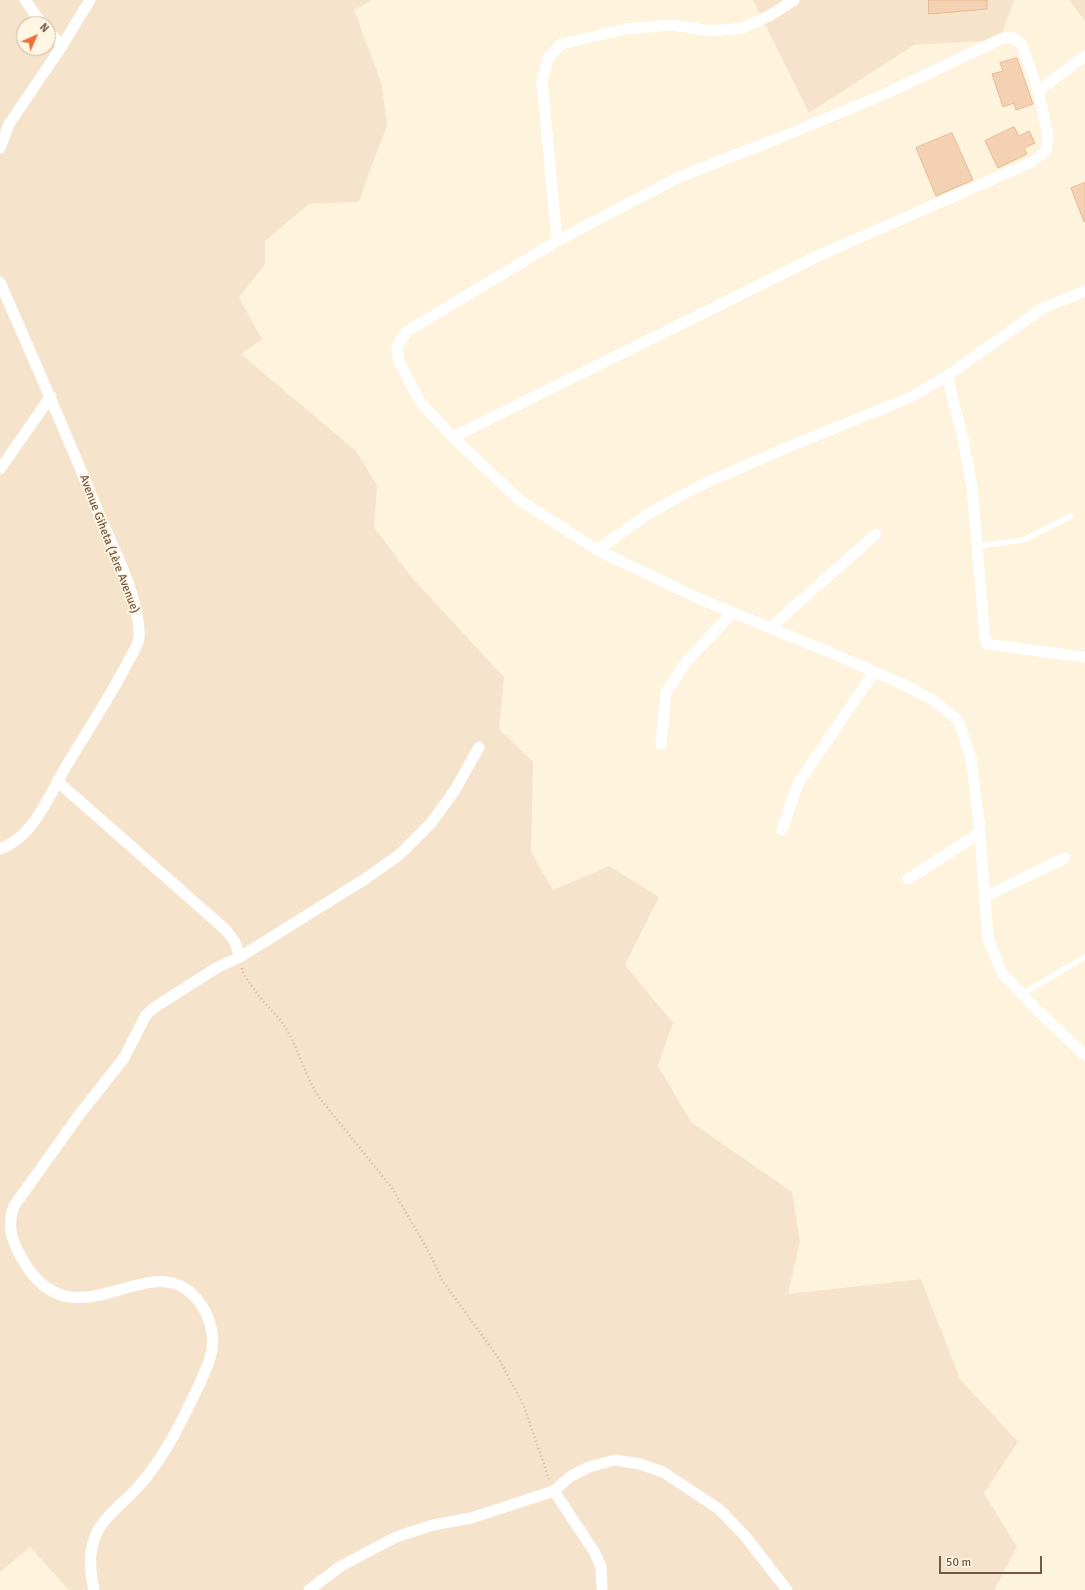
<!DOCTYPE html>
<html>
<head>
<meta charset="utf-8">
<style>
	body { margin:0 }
	#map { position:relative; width:1085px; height:1590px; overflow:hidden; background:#fef3dd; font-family:Signika,sans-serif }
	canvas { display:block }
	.north { position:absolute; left:16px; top:16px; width:40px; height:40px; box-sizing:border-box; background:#fff6e4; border:1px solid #c7b7a4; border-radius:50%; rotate:45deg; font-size:11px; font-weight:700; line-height:16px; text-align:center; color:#745844 }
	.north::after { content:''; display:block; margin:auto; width:14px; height:18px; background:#f06c39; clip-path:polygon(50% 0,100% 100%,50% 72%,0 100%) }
	.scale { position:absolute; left:939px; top:1556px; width:103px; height:18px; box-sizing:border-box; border:2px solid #745844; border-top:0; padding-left:5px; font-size:12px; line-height:14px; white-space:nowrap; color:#745844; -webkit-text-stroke:3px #fff6e4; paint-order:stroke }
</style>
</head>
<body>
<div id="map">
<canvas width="1085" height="1590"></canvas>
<div class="north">N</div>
<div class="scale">50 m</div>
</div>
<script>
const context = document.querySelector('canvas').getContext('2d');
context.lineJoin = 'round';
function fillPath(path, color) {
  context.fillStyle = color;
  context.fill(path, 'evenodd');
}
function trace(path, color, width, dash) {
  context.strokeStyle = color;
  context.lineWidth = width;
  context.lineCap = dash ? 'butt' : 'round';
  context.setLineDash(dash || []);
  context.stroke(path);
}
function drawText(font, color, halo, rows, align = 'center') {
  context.font = font + ' Signika,sans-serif';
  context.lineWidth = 3;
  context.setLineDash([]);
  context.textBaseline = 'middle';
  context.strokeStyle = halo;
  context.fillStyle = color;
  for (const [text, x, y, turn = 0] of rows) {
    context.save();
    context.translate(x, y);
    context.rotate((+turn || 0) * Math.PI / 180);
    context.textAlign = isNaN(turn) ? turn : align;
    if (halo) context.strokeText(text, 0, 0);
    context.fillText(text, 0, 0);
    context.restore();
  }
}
const residential = new Path2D(`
	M 0,0 L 373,0 L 354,10 L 382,85 L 387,126 L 371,167 L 359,202 L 309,204 L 265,241 L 265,264 L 239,298 L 262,339 L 241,354 L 356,451 L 377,485 L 374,527 L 412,578 L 504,677 L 499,729 L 533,762 L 531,852 L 553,890 L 609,866 L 659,897 L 625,965 L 673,1023 L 658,1066 L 691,1122 L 792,1192 L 800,1241 L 788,1294 L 921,1279 L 960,1379 L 1018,1442 L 984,1493 L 1017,1547 L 994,1590 L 69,1590 L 30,1547 L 0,1572 ZM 24,24 L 48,24 L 48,48 L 24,48 Z
	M 753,0 L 1014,0 L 1000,40 L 914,45 L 809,113 Z
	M 1069,0 L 1085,0 L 1085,21 Z`);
const building = new Path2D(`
	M 929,0 L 987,0 L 987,9 L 929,14 Z
	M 1017,58 L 1033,104 L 1016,110 L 1014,103 L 1003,107 L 992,74 L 1003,71 L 1000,63 Z
	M 1014,127 L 1019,136 L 1029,131 L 1035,143 L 1024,148 L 1027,154 L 998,168 L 985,141 Z
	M 952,133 L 973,180 L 936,196 L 916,148 Z
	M 1085,183 L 1085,222 L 1084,222 L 1071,188 Z`);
const path = new Path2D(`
	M 242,968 C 244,977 249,982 254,989 C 264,1004 278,1015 287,1030 C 299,1051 305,1075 318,1096 L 392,1188 L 431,1256 L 442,1280 L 497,1356 L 523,1404 L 549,1479`);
const service = new Path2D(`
	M 977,546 L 1024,540 L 1071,516
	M 1022,994 L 1085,957`);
const minor = new Path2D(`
	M 25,0 L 42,24
	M 48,31 L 62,46
	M 1038,91 L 1085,56
	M 0,148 L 9,124 L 62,46 L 90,0
	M 557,241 L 542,81 L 548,58 L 561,44 L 626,29 L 672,25 L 711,31 L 742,28 L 769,16 L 794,0
	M 0,282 C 34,361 69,439 101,519 C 115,551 141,603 139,637 C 139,644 133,652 130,658 C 112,694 89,728 68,763 C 50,792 35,837 0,849
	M 947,376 L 963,439 L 972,487 L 985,638 L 987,644 L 1083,657
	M 453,437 L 822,254 L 1032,162 L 1046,151 L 1048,135 L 1038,91 L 1022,45 L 1014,38 L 1003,38 L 887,93 L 777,139 L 679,177 L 557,241 L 406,332 L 397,346 L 399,362 L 421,403 L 453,437 L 518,499 L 597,550 L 651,512 L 703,484 L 793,445 L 911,397 L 947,376 L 1043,308 L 1085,291
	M 0,469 L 51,396
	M 597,550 L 700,599 L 841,657 L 909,687 L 933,700 L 958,720 L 971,758 L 979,822 L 988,939 L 1002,973 L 1037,1010 L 1085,1055
	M 770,628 L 876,534
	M 661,744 L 666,692 L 686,662 L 732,613
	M 57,781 L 226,930 L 235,942 L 240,957
	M 782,830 L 793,797 L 799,782 L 874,672
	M 908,879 L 980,833
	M 984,897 L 1065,858
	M 554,1491 L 595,1553 L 601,1567 L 602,1590
	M 94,1590 C 90,1572 88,1554 95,1537 C 102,1517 125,1502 138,1487 C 165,1457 183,1419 200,1383 C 203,1375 208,1366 210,1358 C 215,1342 212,1325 205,1311 C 159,1228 76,1358 21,1257 C 11,1239 7,1225 14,1206 L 79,1115 L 124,1058 L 146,1015 L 155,1007 L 218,967 L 240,957 L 365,879 L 399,855 L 431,823 L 455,790 L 479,747
	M 309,1590 L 341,1566 L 396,1537 L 433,1525 L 471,1518 L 554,1491 L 571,1476 L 589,1467 L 615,1460 L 640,1464 L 663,1472 L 719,1509 L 745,1536 L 787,1590`);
const streetNames = [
	["Avenue Giheta (1ère Avenue)",109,544,69]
];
fillPath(residential, '#f5e4cb');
fillPath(building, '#f5d1b3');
trace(building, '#e8b892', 1);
trace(path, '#d9b497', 2.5, [1, 3]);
trace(service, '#fff', 5.5);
trace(minor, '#fff', 11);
drawText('12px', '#745844', '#fff6e4', streetNames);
</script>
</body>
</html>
